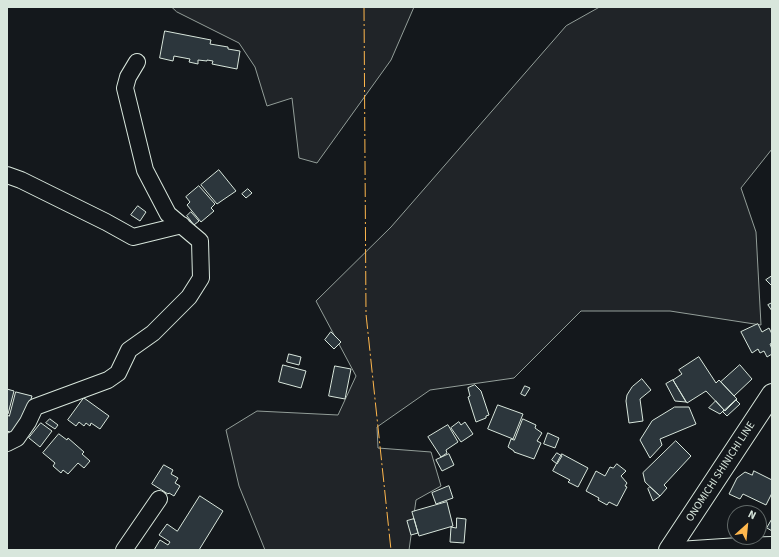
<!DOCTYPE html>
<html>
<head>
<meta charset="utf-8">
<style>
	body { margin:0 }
	#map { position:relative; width:779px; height:557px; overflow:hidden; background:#14181c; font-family:"Source Sans 3",sans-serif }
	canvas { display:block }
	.frame { position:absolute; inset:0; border:8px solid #d8e6dc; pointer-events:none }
	.north { position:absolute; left:727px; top:505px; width:40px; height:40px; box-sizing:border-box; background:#14181c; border:1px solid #626a69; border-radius:50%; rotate:27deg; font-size:11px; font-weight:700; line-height:16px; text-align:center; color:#d8e6dc }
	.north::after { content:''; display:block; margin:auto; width:14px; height:18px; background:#ffb74d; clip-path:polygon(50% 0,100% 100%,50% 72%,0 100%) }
</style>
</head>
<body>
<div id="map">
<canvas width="779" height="557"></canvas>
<div class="frame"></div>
<div class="north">N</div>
</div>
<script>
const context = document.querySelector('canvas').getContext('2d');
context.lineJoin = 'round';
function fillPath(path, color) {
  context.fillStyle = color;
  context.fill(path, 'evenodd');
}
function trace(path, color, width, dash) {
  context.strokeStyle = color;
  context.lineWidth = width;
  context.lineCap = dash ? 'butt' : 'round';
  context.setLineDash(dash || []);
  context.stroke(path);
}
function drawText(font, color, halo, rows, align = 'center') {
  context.font = font + ' "Source Sans 3",sans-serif';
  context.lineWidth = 3;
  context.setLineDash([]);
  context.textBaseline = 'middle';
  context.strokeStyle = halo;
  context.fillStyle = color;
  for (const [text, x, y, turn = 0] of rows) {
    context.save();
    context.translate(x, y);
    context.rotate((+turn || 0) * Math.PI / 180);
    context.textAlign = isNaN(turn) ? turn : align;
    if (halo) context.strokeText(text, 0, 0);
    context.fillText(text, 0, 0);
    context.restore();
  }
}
const green = new Path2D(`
	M 172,7 L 414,7 L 391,60 L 317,163 L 299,158 L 292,98 L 267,106 L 255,67 L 239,43 L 177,12 Z
	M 600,7 L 772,7 L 772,149 L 741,188 L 756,232 L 761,325 L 670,311 L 581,311 L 514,378 L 430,390 L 377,427 L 378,448 L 431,452 L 441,486 L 416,500 L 409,550 L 265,550 L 239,486 L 226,430 L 257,411 L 338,415 L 356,376 L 316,301 L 391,227 L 566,26 Z`);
const building = new Path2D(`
	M 165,31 L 211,40 L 210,44 L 228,47 L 228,49 L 240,51 L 237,69 L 212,64 L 213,61 L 207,60 L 207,61 L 198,60 L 198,64 L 189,62 L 190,59 L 174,56 L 173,61 L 160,58 Z
	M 219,170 L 236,191 L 217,204 L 201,185 Z
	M 199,186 L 215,204 L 211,208 L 214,211 L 201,222 L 187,205 L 190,202 L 186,197 Z
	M 248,189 L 252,193 L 246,198 L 242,194 Z
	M 138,206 L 146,212 L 140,221 L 131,215 Z
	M 191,212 L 199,221 L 194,225 L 187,216 Z
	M 772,276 L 772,284 L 771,285 L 766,280 Z
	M 772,303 L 772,311 L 768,305 Z
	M 758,324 L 762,332 L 769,328 L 772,334 L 772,343 L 770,344 L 772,349 L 772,354 L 767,357 L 764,351 L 760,353 L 758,349 L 752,353 L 741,332 Z
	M 331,332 L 341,342 L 334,349 L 325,340 Z
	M 289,354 L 301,357 L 299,365 L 287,362 Z
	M 699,357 L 716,383 L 719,380 L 737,399 L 725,411 L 706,391 L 687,403 L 673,380 L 682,374 L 679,370 Z
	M 283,365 L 306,371 L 301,388 L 279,382 Z
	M 740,365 L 752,379 L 734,396 L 721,382 Z
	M 335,366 L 351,369 L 345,399 L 329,396 Z
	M 642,379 L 651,390 L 640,399 L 643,421 L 629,423 L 626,401 L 627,395 L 632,387 Z
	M 673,380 L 686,402 L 675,401 L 666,384 Z
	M 475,385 L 481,391 L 489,415 L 486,416 L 486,418 L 476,422 L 468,397 L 470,396 L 468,388 Z
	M 525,386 L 530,388 L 525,396 L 521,394 Z
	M 7,389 L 14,391 L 8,414 L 7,414 Z
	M 16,392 L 32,396 L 25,418 L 16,434 L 7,431 L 7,415 L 9,416 Z
	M 84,398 L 109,416 L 100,429 L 91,423 L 90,426 L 86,423 L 84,426 L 79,422 L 76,426 L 68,420 Z
	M 736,400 L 740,404 L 727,416 L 723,412 Z
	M 716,401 L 724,410 L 720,414 L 709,408 Z
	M 498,405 L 523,414 L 513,439 L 488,429 Z
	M 675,407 L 689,407 L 696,424 L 660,439 L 662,445 L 650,458 L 640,440 L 652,421 Z
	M 50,419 L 58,425 L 55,429 L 46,423 Z
	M 523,419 L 536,425 L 535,428 L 542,433 L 537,441 L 541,443 L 534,459 L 514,452 L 514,451 L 508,447 L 511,439 L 514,440 Z
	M 459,422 L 461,425 L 465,422 L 473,434 L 461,442 L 451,428 Z
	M 41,423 L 52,431 L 40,447 L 29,438 Z
	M 448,425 L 458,442 L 446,450 L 447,453 L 441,457 L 428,437 Z
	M 548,433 L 559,438 L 555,448 L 544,444 Z
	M 59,434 L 67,440 L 68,438 L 84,452 L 82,454 L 90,461 L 84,468 L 78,463 L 68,474 L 63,470 L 61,473 L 53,466 L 55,463 L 43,453 Z
	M 676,441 L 691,456 L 664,485 L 667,488 L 660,496 L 645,482 L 643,473 Z
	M 557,453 L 562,456 L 557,464 L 552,460 Z
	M 449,454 L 454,465 L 442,471 L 436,460 Z
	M 562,454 L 588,468 L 578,487 L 568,482 L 570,480 L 553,471 Z
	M 617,464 L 626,471 L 621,476 L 627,483 L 625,486 L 627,487 L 617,506 L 609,502 L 607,505 L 598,500 L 599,498 L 586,491 L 596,471 L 605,476 L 610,467 L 613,468 Z
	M 164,465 L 173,470 L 171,474 L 178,478 L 175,483 L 180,486 L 174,496 L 169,493 L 168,494 L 152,484 Z
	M 754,471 L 772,480 L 772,493 L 766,505 L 743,494 L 740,499 L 729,494 L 737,478 L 745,472 L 752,475 Z
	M 449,486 L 453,498 L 436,504 L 432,493 Z
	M 650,487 L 660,496 L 653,501 L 648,489 Z
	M 200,496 L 223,511 L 199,550 L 154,550 L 160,540 L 168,545 L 170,542 L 159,535 L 167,524 L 177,531 Z
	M 447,502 L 453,526 L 419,536 L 412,512 Z
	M 457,518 L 466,519 L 464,543 L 450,542 L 451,527 L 456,528 Z
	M 414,519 L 418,533 L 411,535 L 407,521 Z
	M 772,519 L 772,531 L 767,528 Z`);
const minor = new Path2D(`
	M 7,175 L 21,180 L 106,222 L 133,237 L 182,225
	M 7,443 L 17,438 L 28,422 L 35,407 L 108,380 L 118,373 L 129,350 L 153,333 L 189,297 L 201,278 L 200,241 L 168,214 L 145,170 L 125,88 L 128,77 L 137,62
	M 124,550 L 159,499
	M 678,550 L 739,546 L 772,545`);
const major = new Path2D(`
	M 669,550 L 772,394`);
const power = new Path2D(`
	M 364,7 L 366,314 L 391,550`);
const streetNames = [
	["ONOMICHI SHINICHI LINE",721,472,-57]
];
fillPath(green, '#202428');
trace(green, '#939e99', 1);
fillPath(building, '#2c363c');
trace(building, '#d8e6dc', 1);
trace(minor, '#d8e6dc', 18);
trace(major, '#d8e6dc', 22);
trace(minor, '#14181c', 16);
trace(major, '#14181c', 20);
trace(power, '#ffb74d', 1, [14, 3, 2, 3]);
drawText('11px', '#d8e6dc', '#14181c', streetNames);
</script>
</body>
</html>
